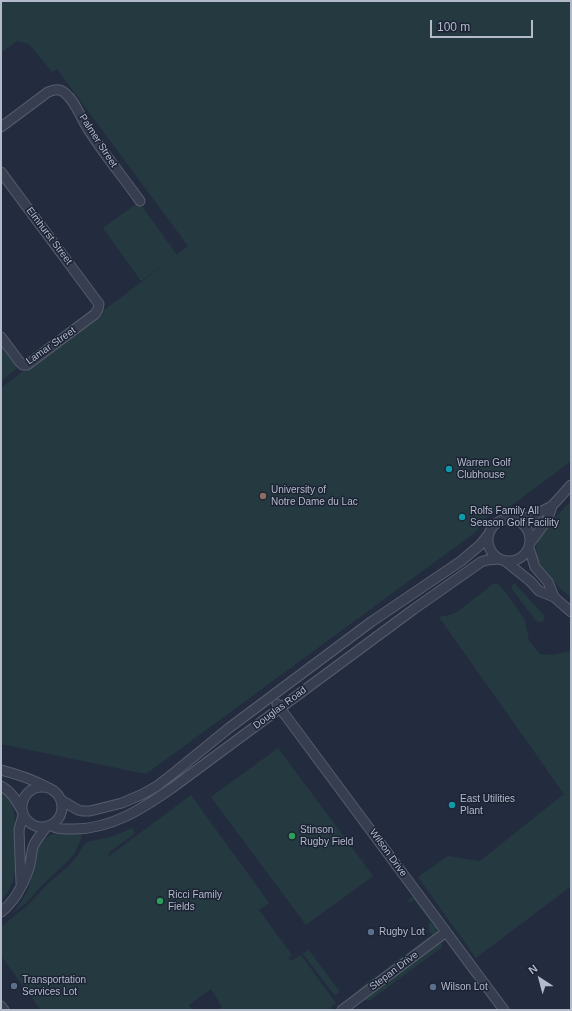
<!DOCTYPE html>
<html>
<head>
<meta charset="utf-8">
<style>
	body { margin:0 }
	#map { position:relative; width:572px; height:1011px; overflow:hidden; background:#232c3f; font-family:Helvetica,sans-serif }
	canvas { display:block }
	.frame { position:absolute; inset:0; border:2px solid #b3baca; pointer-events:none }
	.north { position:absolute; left:520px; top:959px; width:40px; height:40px; -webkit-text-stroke:3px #1c2334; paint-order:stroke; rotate:324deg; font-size:11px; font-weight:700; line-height:16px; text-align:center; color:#b3baca }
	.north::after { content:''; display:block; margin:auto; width:14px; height:18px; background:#b3baca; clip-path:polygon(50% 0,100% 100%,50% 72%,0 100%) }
	.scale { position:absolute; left:430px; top:20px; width:103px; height:18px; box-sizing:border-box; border:2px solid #b3baca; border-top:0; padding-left:5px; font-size:12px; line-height:14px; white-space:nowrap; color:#b3baca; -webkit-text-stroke:3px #1c2334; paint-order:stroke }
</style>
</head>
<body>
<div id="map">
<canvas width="572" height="1011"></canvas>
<div class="frame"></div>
<div class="north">N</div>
<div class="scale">100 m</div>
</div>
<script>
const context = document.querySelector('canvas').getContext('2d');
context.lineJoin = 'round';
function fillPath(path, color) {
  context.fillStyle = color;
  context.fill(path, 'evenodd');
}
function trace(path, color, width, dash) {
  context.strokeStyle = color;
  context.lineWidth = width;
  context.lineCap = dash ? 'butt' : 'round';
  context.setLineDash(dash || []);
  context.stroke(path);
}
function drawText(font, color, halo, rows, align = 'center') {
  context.font = font + ' Helvetica,sans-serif';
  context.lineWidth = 3;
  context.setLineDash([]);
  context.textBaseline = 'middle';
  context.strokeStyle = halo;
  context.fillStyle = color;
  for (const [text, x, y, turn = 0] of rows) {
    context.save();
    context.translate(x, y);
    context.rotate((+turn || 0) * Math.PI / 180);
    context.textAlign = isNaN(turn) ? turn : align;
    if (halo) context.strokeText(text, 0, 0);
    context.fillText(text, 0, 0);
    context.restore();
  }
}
const green = new Path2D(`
	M 1,1 L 571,1 L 571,461 L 508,508 C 490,511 486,516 477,531 L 146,774 L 1,744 L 1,388 L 169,261 L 141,281 L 103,228 L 139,202 L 177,255 L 188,246 L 57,69 L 52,72 L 29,44 L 17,41 L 1,53 Z
	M 1,344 L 19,367 L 1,381 Z
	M 571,501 L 571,598 C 556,584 527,562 539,539 C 545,527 562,511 571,501 Z
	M 493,584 L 498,584 L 504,590 L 525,620 L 529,641 L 540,654 L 552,655 L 571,651 L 571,886 L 476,958 L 418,877 L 448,856 L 480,861 L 564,794 L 439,617 L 443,616 L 450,615 L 457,612 Z
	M 513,584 L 515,584 L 542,613 L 544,616 L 544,619 L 542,622 L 540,622 L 536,621 L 512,589 L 512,586 Z
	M 278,748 L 373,876 L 306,925 L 211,797 Z
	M 1,791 C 19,804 14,824 15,842 C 15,854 17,865 14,876 C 12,886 7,894 1,901 Z
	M 191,795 L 269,903 L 259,910 L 292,955 L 288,958 L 291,961 L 301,955 L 336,1003 L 328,1010 L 218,1010 L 222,1007 L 211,989 L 189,1005 L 192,1010 L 41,1010 L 1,956 L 1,927 L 27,906 L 49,883 L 67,867 L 76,858 L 86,842 L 111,837 L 132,828 L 134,831 L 134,834 L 109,852 L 108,857 Z
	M 54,834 L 81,834 L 82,837 L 74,854 L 68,861 L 47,880 L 27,902 L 12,914 L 19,905 L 28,890 L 38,848 C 42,840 46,836 54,834 Z
	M 412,897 L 415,897 L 436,926 L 437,929 L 436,935 L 360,991 L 359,990 L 360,988 L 432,935 L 428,930 L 430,928 L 428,925 L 431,922 L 414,900 L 411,902 L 408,902 L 409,900 Z
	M 440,942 L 442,944 L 442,947 L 369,1001 L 366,1000 L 366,997 Z
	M 308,949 L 340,992 L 335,995 L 334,995 L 303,954 L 304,952 L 305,953 L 307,951 L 307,950 Z`);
const minor = new Path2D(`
	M 1,127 L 48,92 C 54,90 59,88 65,93 C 76,102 80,117 88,129 C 103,153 123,177 140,201
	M 1,172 L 99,304 L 98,309 L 95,314 L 27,365 L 23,365 L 19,361 L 1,337
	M488 540a21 21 0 1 1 42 0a21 21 0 1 1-42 0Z
	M 516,519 C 531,519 539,512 552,506
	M 530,543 L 548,519 L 552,506 L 571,485
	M 529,548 L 535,567 L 548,582 L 554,597
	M 505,561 L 530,581 L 539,591 L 554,597 L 571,612
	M 277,704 L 504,1010
	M 1,770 C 17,774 32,779 47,787
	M 1,786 C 12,792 16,800 22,811
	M22 807a20 20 0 1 1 40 0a20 20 0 1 1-40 0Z
	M 61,800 L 78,810 L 82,811 L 90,811 L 122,803 L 143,794 L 157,786 L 175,772 L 229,728 L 371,622 L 461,561 L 480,545 L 488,535
	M 50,825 C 58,830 65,829 74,829 C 111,829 142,809 172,788 L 414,609 L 481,562 L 487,560 L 499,559
	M 21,883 L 19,830 L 23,815
	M 1,912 C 13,903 23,886 28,871 C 31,864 31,855 33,847 C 36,839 42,833 47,826
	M 1,1006 L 4,1010
	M 342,1010 L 446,932`);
const markers = [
	[449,469,4,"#0f9aa8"],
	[263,496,4,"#8d6e63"],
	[462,517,4,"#0f9aa8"],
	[452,805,4,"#0f9aa8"],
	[292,836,4,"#2e9e5b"],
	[160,901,4,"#2e9e5b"],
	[371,932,4,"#5c6f8a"],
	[14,986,4,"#5c6f8a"],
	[433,987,4,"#5c6f8a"]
];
const streetNames = [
	["Palmer Street",98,141,57],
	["Elmhurst Street",49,236,53],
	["Lamar Street",51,346,-35],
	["Douglas Road",280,708,-37],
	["Wilson Drive",388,853,54],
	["Stepan Drive",394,971,-37]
];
const poiNames = [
	["Warren Golf",457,463],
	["Clubhouse",457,475],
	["University of",271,490],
	["Notre Dame du Lac",271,502],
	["Rolfs Family All",470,511],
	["Season Golf Facility",470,523],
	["East Utilities",460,799],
	["Plant",460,811],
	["Stinson",300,830],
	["Rugby Field",300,842],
	["Ricci Family",168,895],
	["Fields",168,907],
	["Rugby Lot",379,932],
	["Transportation",22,980],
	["Services Lot",22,992],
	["Wilson Lot",441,987]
];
fillPath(green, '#253a40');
trace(minor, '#555c6d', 11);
trace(minor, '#373e4f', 9);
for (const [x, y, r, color] of markers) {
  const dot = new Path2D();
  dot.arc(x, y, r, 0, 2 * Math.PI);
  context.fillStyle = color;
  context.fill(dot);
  trace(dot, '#1c2334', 1.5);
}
drawText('10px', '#b3baca', '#1c2334', streetNames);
drawText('10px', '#b3baca', '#1c2334', poiNames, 'left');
</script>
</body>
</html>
